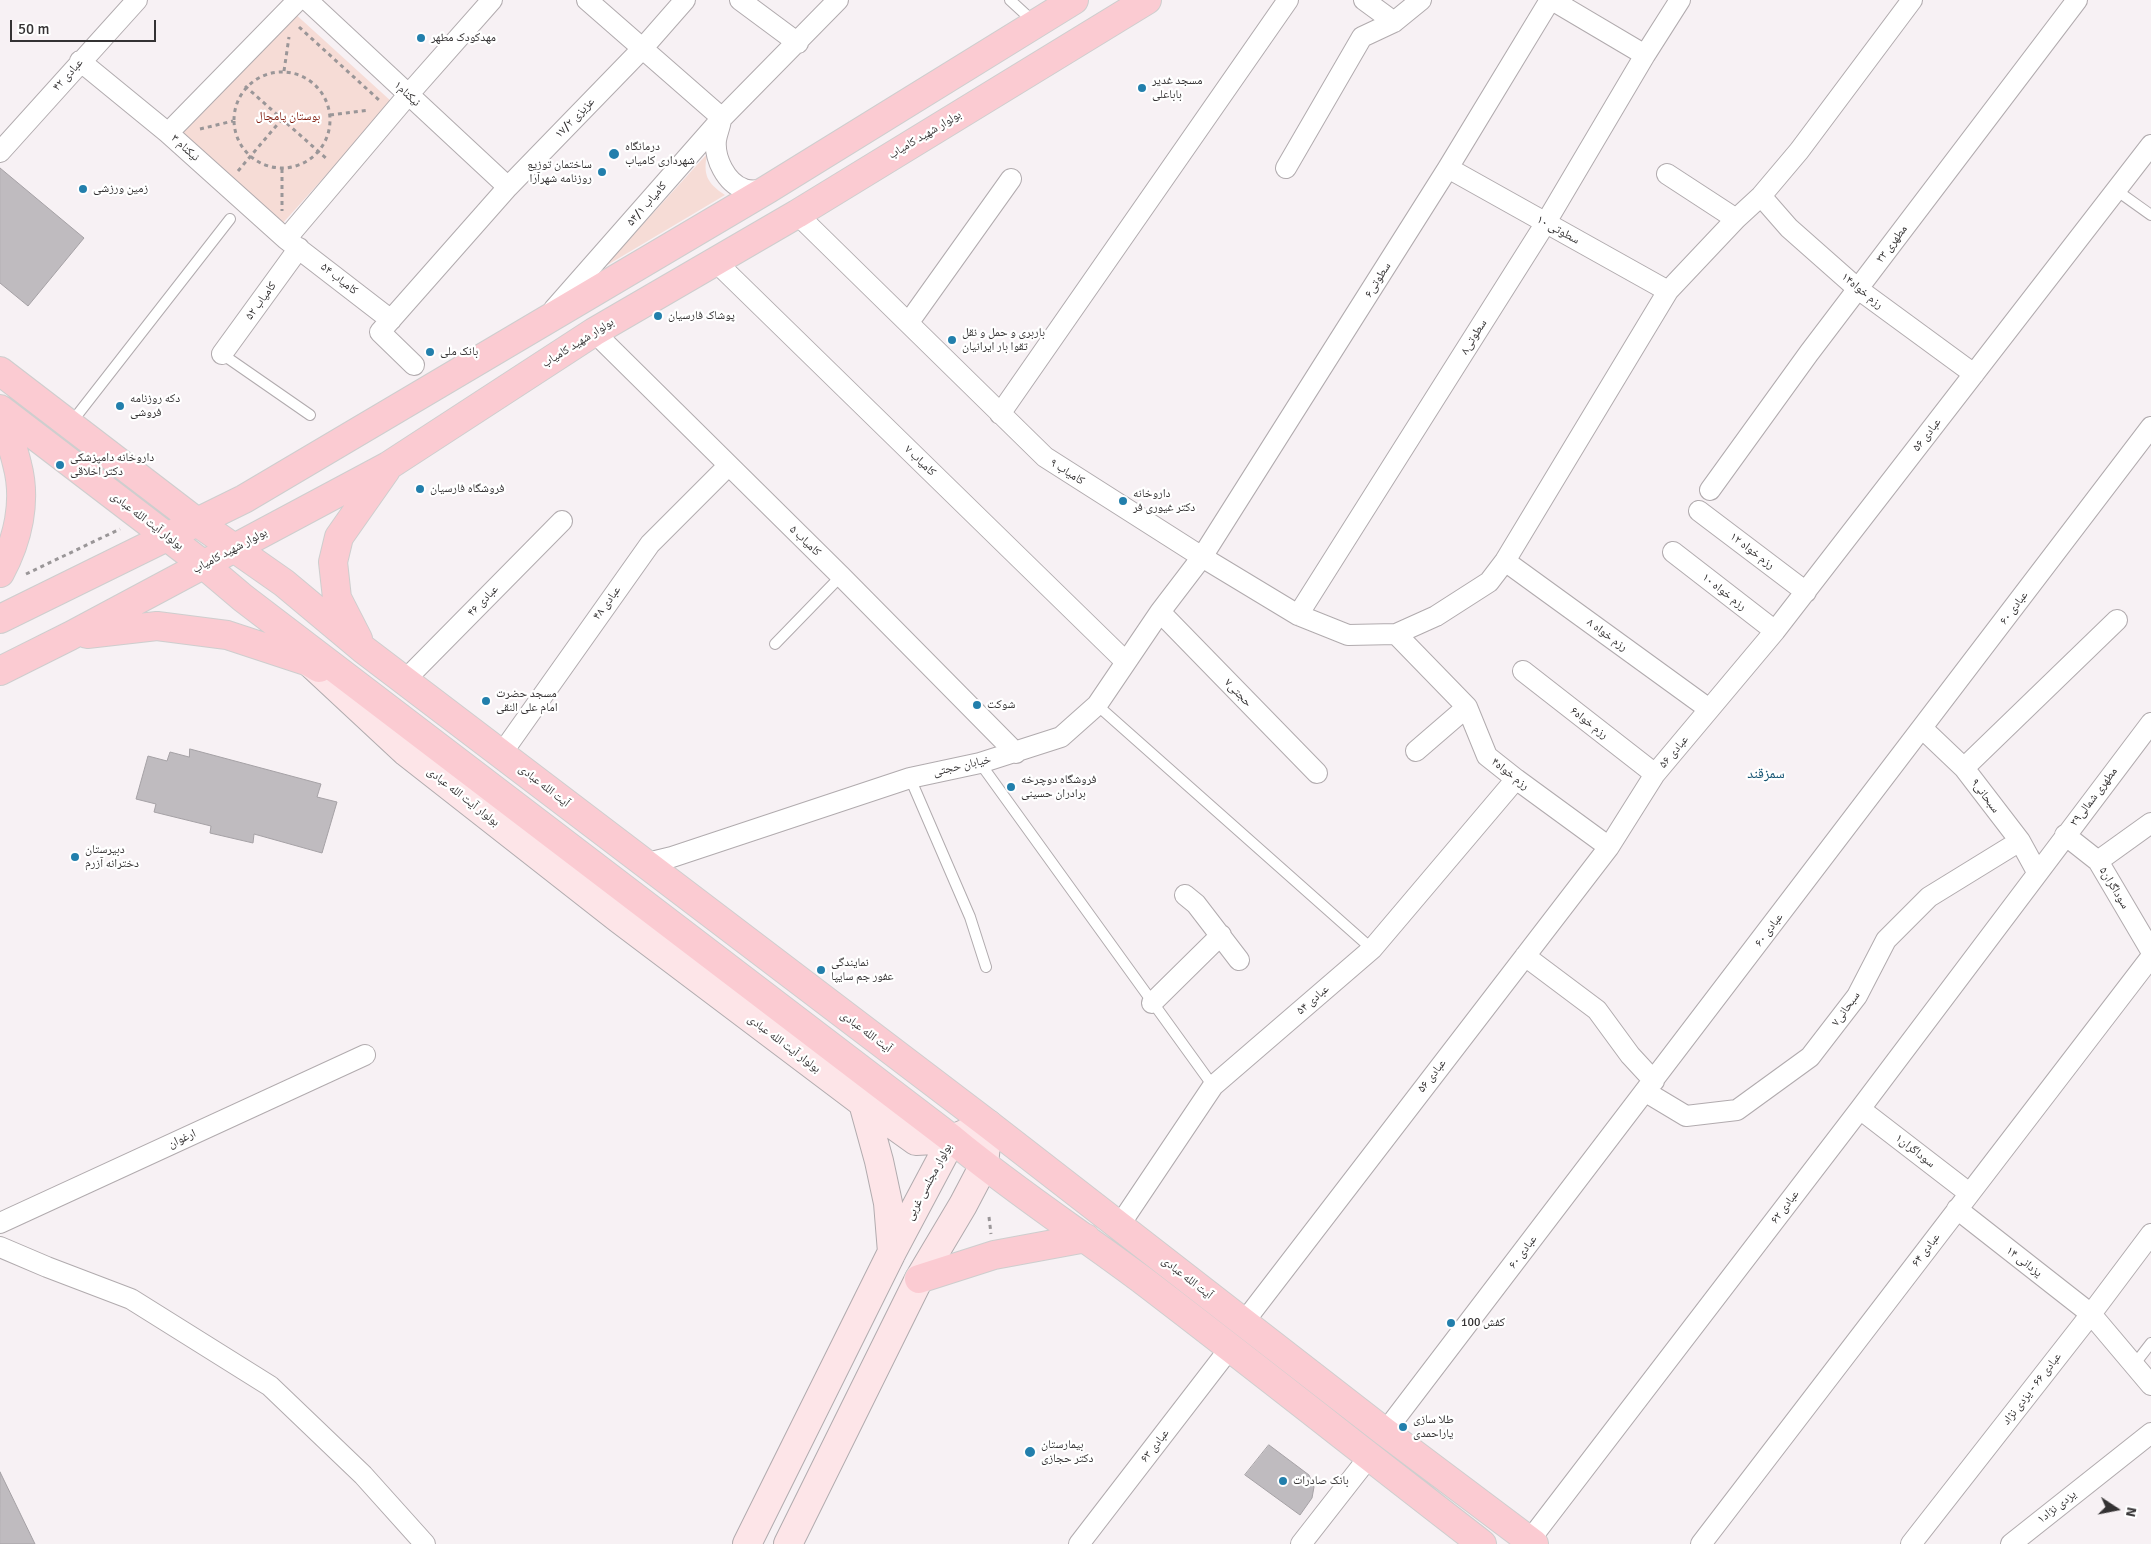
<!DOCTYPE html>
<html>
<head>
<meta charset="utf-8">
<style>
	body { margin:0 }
	#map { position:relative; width:2151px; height:1544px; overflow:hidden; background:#f7f1f4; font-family:Signika,sans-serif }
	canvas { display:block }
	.north { position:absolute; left:2091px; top:1484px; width:50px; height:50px; -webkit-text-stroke:4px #fff; paint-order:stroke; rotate:101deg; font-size:14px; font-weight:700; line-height:20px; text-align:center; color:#343233 }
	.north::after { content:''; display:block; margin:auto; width:18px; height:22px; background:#343233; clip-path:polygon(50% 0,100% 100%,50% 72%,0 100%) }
	.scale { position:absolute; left:10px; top:20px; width:146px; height:22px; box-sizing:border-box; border:2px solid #343233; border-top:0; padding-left:6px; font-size:15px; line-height:18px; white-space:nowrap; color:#343233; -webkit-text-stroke:4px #fff; paint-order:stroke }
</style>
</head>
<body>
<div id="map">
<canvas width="2151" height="1544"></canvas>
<div class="north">N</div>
<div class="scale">50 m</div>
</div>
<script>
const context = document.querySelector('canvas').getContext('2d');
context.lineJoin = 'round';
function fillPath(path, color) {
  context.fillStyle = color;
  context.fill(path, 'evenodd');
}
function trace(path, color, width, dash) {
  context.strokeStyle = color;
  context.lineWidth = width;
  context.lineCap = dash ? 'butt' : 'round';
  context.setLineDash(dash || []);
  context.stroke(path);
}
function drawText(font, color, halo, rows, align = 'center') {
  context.font = font + ' Signika,"Noto Naskh Arabic",sans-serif';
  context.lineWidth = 4.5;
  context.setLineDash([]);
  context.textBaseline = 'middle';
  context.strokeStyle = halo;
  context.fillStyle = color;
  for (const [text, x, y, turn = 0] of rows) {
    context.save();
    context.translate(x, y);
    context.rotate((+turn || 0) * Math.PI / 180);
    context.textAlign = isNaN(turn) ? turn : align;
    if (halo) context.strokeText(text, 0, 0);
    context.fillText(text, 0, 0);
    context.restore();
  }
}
const green = new Path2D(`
	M 292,11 L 392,102 L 282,224 L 182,133 Z
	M 707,154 C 703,175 707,183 725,195 L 604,267 Z`);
const building = new Path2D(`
	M 0,168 L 84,238 L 28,306 L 0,283 Z
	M 190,749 L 321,784 L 317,797 L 337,802 L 322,853 L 254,834 L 253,843 L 210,833 L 211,826 L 154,812 L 156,804 L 136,799 L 148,756 L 167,761 L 170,752 L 189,757 Z
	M 1269,1445 L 1309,1475 L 1314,1487 L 1312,1498 L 1300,1515 L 1245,1475 Z
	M 0,1472 L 35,1544 L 0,1544 Z`);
const path = new Path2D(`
	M 299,27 L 379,100
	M 284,71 L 289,37
	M234 120a48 48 0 1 1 96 0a48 48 0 1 1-96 0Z
	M 245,86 L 328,160
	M 330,115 L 369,110
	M 200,129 L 233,121
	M 282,169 L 282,211
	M 238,171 L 282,119
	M 26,574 L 120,529
	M 989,1217 L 991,1234`);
const lane = new Path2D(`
	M 1010,0 L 1035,23
	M 2116,190 L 2151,215
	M 222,354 L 310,415
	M 71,423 L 230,219
	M 775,644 L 841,576
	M 1097,705 L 1372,949
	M 980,763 L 1213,1086
	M 910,778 L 970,917 L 986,967
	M 2134,1365 L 2151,1343`);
const street = new Path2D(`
	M 307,0 L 508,187
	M 587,0 L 722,118
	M 740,0 L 798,43
	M 1364,0 L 1394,22
	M 1552,0 L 1645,55
	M 80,61 L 168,133 L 286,239 L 391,320
	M 721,120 C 720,127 717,133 716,140 C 714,158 726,183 744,189 C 752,192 759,190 768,189
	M 168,133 L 298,0
	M 0,152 L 137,0
	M 1286,168 L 1362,37 L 1394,22 L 1421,0
	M 1448,168 L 1668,291
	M 1667,174 L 1736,219
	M 1761,196 L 1789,228 L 1858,289 L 1974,374
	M 797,214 L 1045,457 L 1202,557 L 1298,615 L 1348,635 L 1396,634 L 1436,616 L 1489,582 L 1505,561 L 1668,291 L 1736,219 L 1761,196 L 1799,151 L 1912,0
	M 286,239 L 408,95 L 492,0
	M 714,260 L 1126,662
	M 554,309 L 722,118 L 838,0
	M 909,322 L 1011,179
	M 594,332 L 841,576 L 1016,753
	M 222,354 L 299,248
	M 414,365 L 380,332 L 508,187 L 642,49 L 685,0
	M 1000,414 L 1288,0
	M 1710,490 L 1809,353 L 2077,0
	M 1699,511 L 1806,592
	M 1673,552 L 1775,631
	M 1505,561 L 1709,709
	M 1160,612 L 1317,773
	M 1298,615 L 1545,224 L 1645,55 L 1680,0
	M 1396,634 L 1467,707 L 1487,756 L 1516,779 L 1609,847
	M 1523,671 L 1655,774
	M 405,680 L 562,521
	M 1923,729 L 1964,768 L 2020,841 L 2037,872
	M 1416,751 L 1467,707
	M 502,753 L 650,544 L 728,466
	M 1964,768 L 2117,620
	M 2065,835 L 2098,861 L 2151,951
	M 2098,861 L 2151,823
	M 643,864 L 672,857 L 910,778 L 980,763 L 1061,737 L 1097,705 L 1160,612 L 1202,557 L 1448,168 L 1550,0
	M 1185,895 L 1196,904 L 1239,960
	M 1525,956 L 1597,1010 L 1630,1055 L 1654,1081
	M 1152,1003 L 1221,935
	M 1646,1092 L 1686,1116 L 1737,1110 L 1810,1057 L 1857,996 L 1886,940 L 1929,897 L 2020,841
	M 1860,1109 L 1969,1193
	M 1957,1209 L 2091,1314 L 2151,1385
	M 0,1223 L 365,1055
	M 1119,1226 L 1213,1086 L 1372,949 L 1516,779
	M 0,1247 L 47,1267 L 131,1299 L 270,1386 L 363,1475 L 425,1544
	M 1244,1322 L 1609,847 L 1655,774 L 1775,631 L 2151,145
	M 1385,1432 L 2151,427
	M 1529,1541 L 1860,1109 L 2151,723
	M 1079,1544 L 1230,1348
	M 1301,1544 L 1369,1457
	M 1701,1544 L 2151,957
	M 1911,1544 L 2091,1314 L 2151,1234
	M 2011,1544 L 2151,1433`);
const secondary = new Path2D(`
	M 305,658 L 406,752 L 619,919 L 863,1103 L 916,1141 L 952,1139
	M 863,1103 L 879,1161 L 888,1203 L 892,1252
	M 747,1544 L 892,1252 L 952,1139 L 988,1124 L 984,1165 L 963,1205 L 919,1279 L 788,1544`);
const primary = new Path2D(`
	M 0,371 L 197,522 L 284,583 L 363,649 L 988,1124 L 1385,1432 L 1534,1544
	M 0,409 L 204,565 L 243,598 L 374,698 L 952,1139 C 1012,1189 1078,1232 1141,1279 C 1255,1366 1368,1456 1482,1544
	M 0,412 C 6,429 13,446 17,464 C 27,501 18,540 0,573
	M 0,619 L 244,499 L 768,189 L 1074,0
	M 87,634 L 157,626 L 227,635 L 309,662 L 319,668
	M 358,639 L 337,598 L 333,562 L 339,537 L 386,470
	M 0,671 L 70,636 L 388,466 L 594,332 L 797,214 L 1147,0
	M 919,1279 L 994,1255 L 1086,1238`);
const markers = [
	[421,38,5,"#227fac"],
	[1142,88,5,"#227fac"],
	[614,154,6,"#227fac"],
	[602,172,5,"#227fac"],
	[83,189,5,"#227fac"],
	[658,316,5,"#227fac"],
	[952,340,5,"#227fac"],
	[430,352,5,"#227fac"],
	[120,406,5,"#227fac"],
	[60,465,5,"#227fac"],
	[420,489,5,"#227fac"],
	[1123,501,5,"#227fac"],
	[486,701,5,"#227fac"],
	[977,705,5,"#227fac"],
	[1011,787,5,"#227fac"],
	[75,857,5,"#227fac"],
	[821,970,5,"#227fac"],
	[1451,1323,5,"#227fac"],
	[1403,1427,5,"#227fac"],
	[1030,1452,6,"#227fac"],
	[1283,1481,5,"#227fac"]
];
const poiNames = [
	["مهدکودک مطهر",431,38],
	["مسجد غدیر",1152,81],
	["باباعلی",1152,95],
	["درمانگاه",625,147],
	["شهرداری کامیاب",625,161],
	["ساختمان توزیع",592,165,"right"],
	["روزنامه شهرآرا",592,179,"right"],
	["زمین ورزشی",93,189],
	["پوشاک فارسیان",668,316],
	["باربری و حمل و نقل",962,333],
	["تقوا بار ایرانیان",962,347],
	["بانک ملی",440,352],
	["دکه روزنامه",130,399],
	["فروشی",130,413],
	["داروخانه دامپزشکی",70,458],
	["دکتر اخلاقی",70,472],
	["فروشگاه فارسیان",430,489],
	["داروخانه",1133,494],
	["دکتر غیوری فر",1133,508],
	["مسجد حضرت",496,694],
	["امام علی النقی",496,708],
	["شوكت",987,705],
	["فروشگاه دوچرخه",1021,780],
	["برادران حسینی",1021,794],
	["دبیرستان",85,850],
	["دخترانه آزرم",85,864],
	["نمایندگی",831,963],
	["عفور جم سایپا",831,977],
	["کفش 100",1461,1323],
	["طلا سازی",1413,1420],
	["یاراحمدی",1413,1434],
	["بیمارستان",1041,1445],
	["دکتر حجازی",1041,1459],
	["بانک صادرات",1293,1481]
];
const streetNames = [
	["عبادی ۴۲",68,75,-48],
	["نیکنام۱",407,94,43],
	["عزیزی ۱۷/۲",575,118,-46],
	["بولوار شهید کامیاب",925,135,-31],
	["نیکنام ۳",185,148,42],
	["کامیاب ۵۴/۱",647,204,-49],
	["سطوتی ۱۰",1558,230,29],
	["مطهری ۳۳",1892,244,-53],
	["کامیاب ۵۴",339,279,38],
	["سطوتی۶",1378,280,-58],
	["رزم خواه۱۴",1862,291,39],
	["کامیاب ۵۲",261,301,-54],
	["سطوتی۸",1474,337,-58],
	["بولوار شهید کامیاب",578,343,-32],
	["عبادی ۵۶",1927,435,-52],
	["کامیاب ۷",920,461,44],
	["کامیاب ۹",1067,472,32],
	["بولوار آیت الله عبادی",147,521,37],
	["کامیاب ۵",805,541,44],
	["بولوار شهید کامیاب",230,551,-28],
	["رزم خواه ۱۲",1752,551,37],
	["رزم خواه ۱۰",1724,592,38],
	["عبادی ۴۶",483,601,-46],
	["عبادی ۴۸",607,603,-54],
	["عبادی ۶۰",2014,608,-53],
	["رزم خواه ۸",1607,635,36],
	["حجتی۷",1238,693,46],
	["رزم خواه۶",1589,723,38],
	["عبادی ۵۶",1674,752,-50],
	["خیابان حجتی",962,766,-13],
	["رزم خواه۴",1510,774,38],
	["آیت الله عبادی",544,786,38],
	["سبحانی۹",1985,796,53],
	["بولوار آیت الله عبادی",463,797,38],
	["مطهری شمالی۳۹",2094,797,-53],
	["سوداگران۵",2114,888,59],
	["عبادی ۶۰",1769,930,-53],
	["عبادی ۵۴",1313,1000,-41],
	["سبحانی۷",1846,1009,-54],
	["آیت الله عبادی",866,1032,37],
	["بولوار آیت الله عبادی",784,1044,37],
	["عبادی ۵۶",1432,1076,-52],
	["ارغوان",182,1139,-25],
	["سوداگران۱",1915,1151,38],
	["بولوار مجلسی غربی",929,1182,-62],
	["عبادی ۶۲",1785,1207,-53],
	["عبادی ۶۴",1926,1250,-53],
	["عبادی ۶۰",1523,1252,-53],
	["یزدانی ۱۴",2024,1262,38],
	["آیت الله عبادی",1187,1278,38],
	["عبادی ۶۶ - یزدی نژاد",2032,1389,-52],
	["عبادی ۶۳",1155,1446,-52],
	["یزدی نژاد۱",2057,1507,-38]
];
const parkNames = [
	["بوستان پامچال",288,117]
];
const neighbourhoodNames = [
	["سمزقند",1766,774]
];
fillPath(green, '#f6dcd6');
fillPath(building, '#bfbbbf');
trace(building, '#a5a1a5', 1);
trace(lane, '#b1abae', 12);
trace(street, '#b1abae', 22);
trace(secondary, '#b1abae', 30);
trace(primary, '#cecece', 30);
trace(path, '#9a9698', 3, [4, 4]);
trace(lane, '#fff', 10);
trace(street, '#fff', 20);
trace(secondary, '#fde5e8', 28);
trace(primary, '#fbcbd2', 28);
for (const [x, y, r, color] of markers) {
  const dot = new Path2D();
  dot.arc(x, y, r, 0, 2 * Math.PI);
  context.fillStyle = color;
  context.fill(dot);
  trace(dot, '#fff', 2);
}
drawText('12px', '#343233', '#fff', poiNames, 'left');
drawText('12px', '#343233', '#fff', streetNames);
drawText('12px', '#7f1a0c', '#fff', parkNames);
drawText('14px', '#115170', '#fff', neighbourhoodNames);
</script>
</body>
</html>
